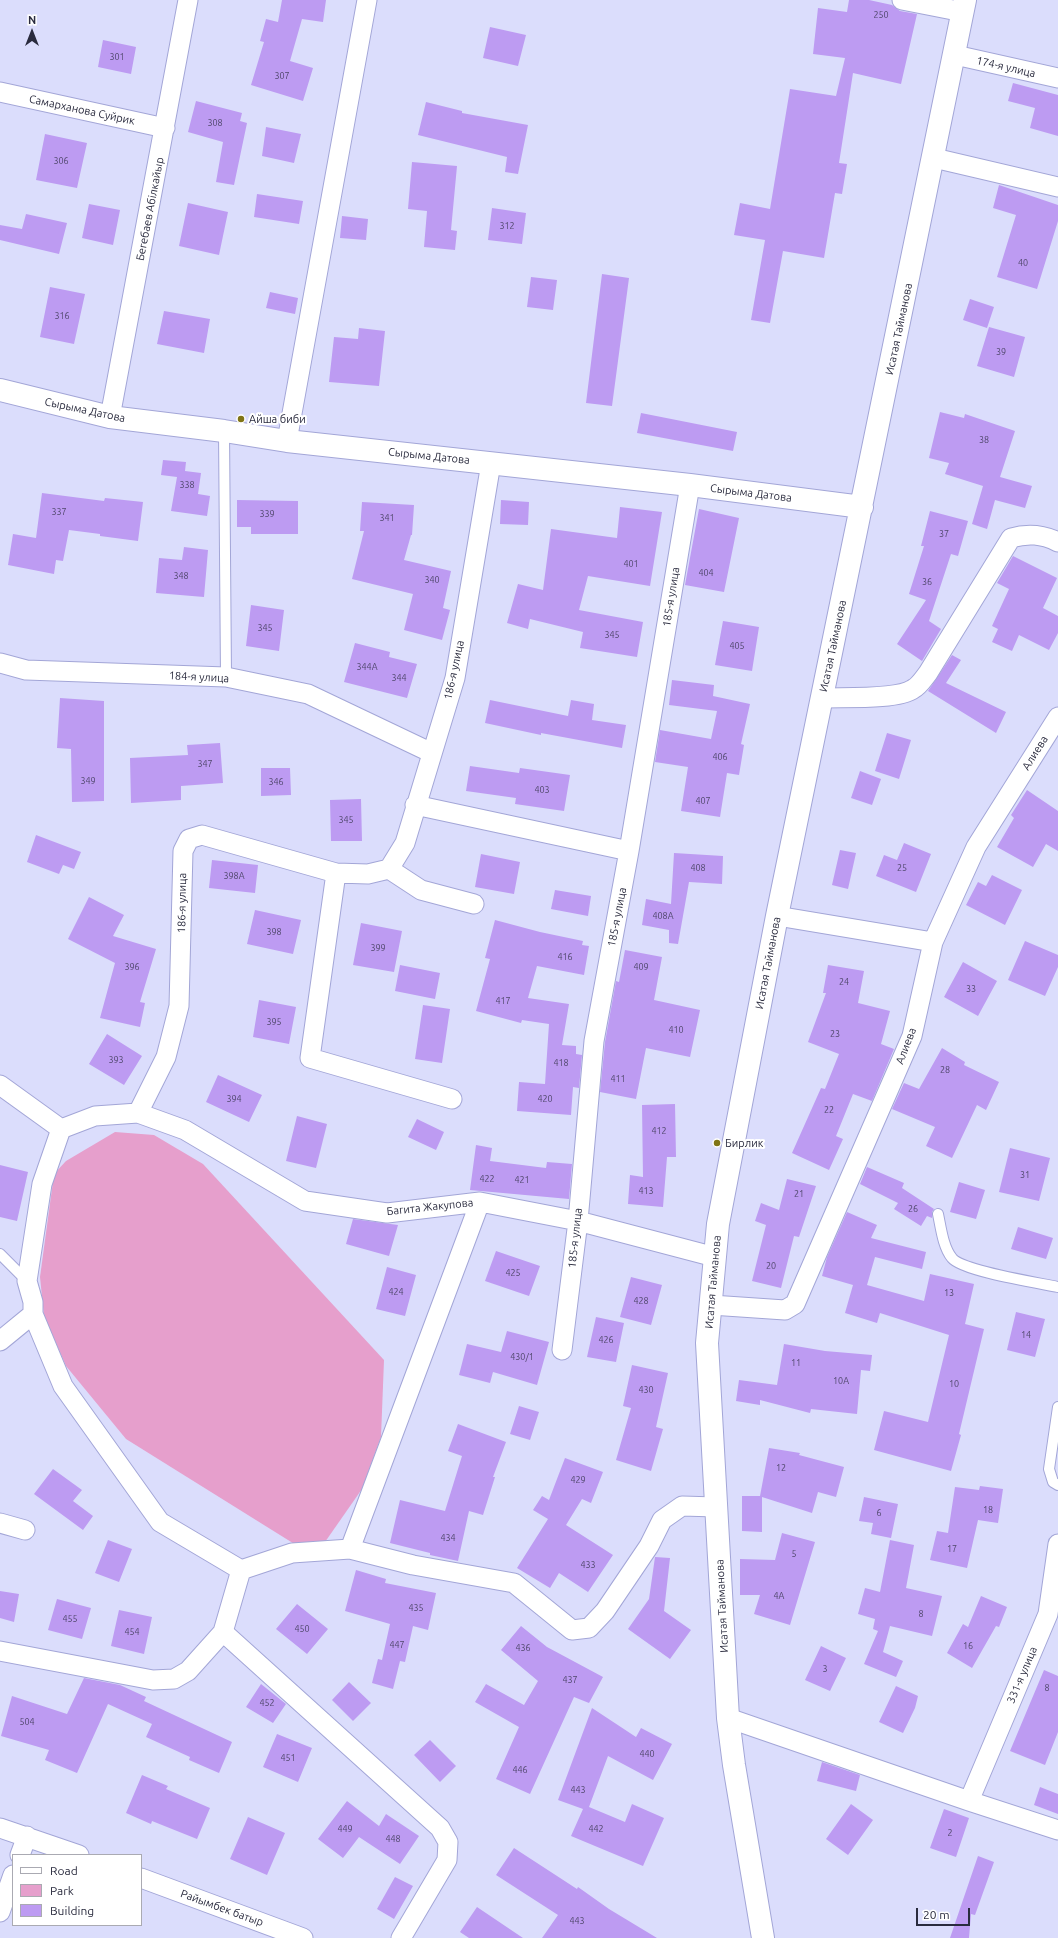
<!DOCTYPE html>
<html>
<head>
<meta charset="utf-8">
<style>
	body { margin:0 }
	#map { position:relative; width:1058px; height:1938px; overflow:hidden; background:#dbddfc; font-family:Ubuntu,sans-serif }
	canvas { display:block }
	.legend { position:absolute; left:12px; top:1854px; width:130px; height:72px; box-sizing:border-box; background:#fff; border:1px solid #aaaab2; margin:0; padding:5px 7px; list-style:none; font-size:12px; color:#2a2b3e }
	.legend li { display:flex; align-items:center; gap:8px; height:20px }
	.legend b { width:20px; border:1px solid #aaaab2 }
	.north { position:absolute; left:12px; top:12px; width:40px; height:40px; -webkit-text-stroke:3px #fff; paint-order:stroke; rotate:0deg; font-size:11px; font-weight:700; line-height:16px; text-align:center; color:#2a2b3e }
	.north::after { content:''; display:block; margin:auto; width:14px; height:18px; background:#2a2b3e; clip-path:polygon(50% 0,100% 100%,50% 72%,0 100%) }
	.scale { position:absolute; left:916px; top:1908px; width:54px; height:18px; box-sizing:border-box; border:2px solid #2a2b3e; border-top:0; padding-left:5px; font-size:12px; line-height:14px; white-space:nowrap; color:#2a2b3e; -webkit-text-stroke:3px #fff; paint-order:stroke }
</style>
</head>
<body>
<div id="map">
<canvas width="1058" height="1938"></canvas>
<ul class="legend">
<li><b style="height:5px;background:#fff"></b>Road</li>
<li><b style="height:11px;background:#e69fcc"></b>Park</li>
<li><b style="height:11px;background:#bd9bf2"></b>Building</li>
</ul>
<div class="north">N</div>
<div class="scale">20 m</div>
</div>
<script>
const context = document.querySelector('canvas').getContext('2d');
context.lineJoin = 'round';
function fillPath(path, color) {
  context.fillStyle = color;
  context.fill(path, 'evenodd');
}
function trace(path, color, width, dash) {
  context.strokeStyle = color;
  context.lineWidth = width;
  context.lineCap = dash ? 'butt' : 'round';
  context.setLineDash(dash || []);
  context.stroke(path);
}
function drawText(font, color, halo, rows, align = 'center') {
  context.font = font + ' Ubuntu,sans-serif';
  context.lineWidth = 4;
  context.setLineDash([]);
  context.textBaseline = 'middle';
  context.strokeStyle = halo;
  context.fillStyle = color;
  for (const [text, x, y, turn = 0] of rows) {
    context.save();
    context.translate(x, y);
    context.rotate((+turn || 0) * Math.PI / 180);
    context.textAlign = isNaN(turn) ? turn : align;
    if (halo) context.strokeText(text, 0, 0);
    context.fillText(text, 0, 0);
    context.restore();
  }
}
const green = new Path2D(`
	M 115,1132 L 154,1135 L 203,1164 L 384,1360 L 381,1437 L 362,1489 L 325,1542 L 296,1545 L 126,1439 L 66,1366 L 44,1316 L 40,1277 L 54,1174 L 66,1161 Z`);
const building = new Path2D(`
	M 282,0 L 326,0 L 323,22 L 302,19 L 290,61 L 313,68 L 303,101 L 251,85 L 264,42 L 260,41 L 266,19 L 278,22 Z
	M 849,0 L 869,0 L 892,5 L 900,11 L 917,14 L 901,84 L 853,73 L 839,163 L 847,164 L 842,194 L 835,193 L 824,258 L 783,251 L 770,323 L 751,320 L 765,240 L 734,235 L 740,203 L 770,209 L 790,89 L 836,96 L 845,58 L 813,54 L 818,8 L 847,12 Z
	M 490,27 L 526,35 L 518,66 L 483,58 Z
	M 103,40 L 136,47 L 131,74 L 98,67 Z
	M 1013,83 L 1058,95 L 1058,136 L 1030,128 L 1035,108 L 1008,101 Z
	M 196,101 L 242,113 L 240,121 L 247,123 L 234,185 L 216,182 L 223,142 L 188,132 Z
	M 426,102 L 462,111 L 462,113 L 528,125 L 518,174 L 505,172 L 507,157 L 418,135 Z
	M 266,127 L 301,134 L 294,163 L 262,156 Z
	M 45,134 L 87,143 L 77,188 L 36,180 Z
	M 412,162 L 457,166 L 451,230 L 457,231 L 455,250 L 424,247 L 427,211 L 408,209 Z
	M 999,185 L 1058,205 L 1058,221 L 1037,289 L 997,277 L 1016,215 L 993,208 Z
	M 257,194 L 303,201 L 299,224 L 254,217 Z
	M 188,203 L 228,212 L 219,255 L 179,246 Z
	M 89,204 L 120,210 L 113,245 L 82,238 Z
	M 492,208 L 526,213 L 522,244 L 488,240 Z
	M 26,214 L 67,223 L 59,254 L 0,240 L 0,225 L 22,229 Z
	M 342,216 L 368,219 L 366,240 L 340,238 Z
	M 602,274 L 629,278 L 612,406 L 586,403 Z
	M 531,277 L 557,280 L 553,310 L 527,307 Z
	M 50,287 L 85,294 L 74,344 L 40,337 Z
	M 270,292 L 298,298 L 295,314 L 266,308 Z
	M 970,299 L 994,307 L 987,328 L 963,320 Z
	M 164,311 L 210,319 L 204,353 L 157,344 Z
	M 989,327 L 1025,337 L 1014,377 L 977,366 Z
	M 359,328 L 385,331 L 379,386 L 329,382 L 334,337 L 358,339 Z
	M 940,412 L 964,418 L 965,414 L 1015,431 L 1000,477 L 1032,486 L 1025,508 L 995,500 L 987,529 L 972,524 L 983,486 L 945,474 L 949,463 L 929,458 Z
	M 641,413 L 737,432 L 733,451 L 637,433 Z
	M 163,460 L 186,462 L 185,471 L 201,473 L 198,494 L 210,496 L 207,516 L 171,511 L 177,477 L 161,475 Z
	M 42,493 L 104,501 L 105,498 L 143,502 L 138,541 L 100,536 L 100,534 L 69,530 L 63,561 L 56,560 L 54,574 L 8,565 L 13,534 L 36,538 Z
	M 237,500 L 298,501 L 298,534 L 251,534 L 251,527 L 237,527 Z
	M 501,500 L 529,502 L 528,525 L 500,524 Z
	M 362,502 L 414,505 L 412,535 L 411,535 L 404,560 L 451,571 L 443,608 L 450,610 L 442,640 L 404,630 L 413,594 L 352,579 L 364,531 L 360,531 Z
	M 620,507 L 662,512 L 650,586 L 588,576 L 579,610 L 643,622 L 637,657 L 580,648 L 583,632 L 530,619 L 528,629 L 507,623 L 518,584 L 543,590 L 551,529 L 617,538 Z
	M 699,509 L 739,518 L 724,592 L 685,585 Z
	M 930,511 L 968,521 L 958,556 L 951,554 L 929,621 L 941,629 L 922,661 L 897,644 L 926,600 L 909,594 L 924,546 L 921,546 Z
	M 184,547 L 208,550 L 204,597 L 156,593 L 159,558 L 182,560 Z
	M 1013,556 L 1057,578 L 1043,608 L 1058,616 L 1058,633 L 1049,650 L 1019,635 L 1012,651 L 992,642 L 998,629 L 992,626 L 1009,589 L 997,583 Z
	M 251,605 L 284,610 L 279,651 L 246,646 Z
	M 723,621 L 759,627 L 752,671 L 715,665 Z
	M 355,643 L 390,652 L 389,657 L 417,664 L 407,698 L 344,682 Z
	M 952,655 L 961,660 L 946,683 L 1006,712 L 996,733 L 928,691 Z
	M 672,680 L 714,685 L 713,696 L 750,704 L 741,744 L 744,745 L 739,775 L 727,773 L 720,817 L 681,811 L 688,767 L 655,762 L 660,730 L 711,739 L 717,711 L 669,705 Z
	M 60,698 L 104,701 L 104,801 L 72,802 L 71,749 L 57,748 Z
	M 490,700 L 568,716 L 571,700 L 594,704 L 592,720 L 626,725 L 622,748 L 541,733 L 541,735 L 485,723 Z
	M 887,733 L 911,740 L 899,779 L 875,771 Z
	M 220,743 L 223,783 L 181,786 L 181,800 L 131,803 L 130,758 L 188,755 L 187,745 Z
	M 470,766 L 519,773 L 520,768 L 570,775 L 564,811 L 515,804 L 516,798 L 466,791 Z
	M 261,768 L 290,768 L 291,795 L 261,796 Z
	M 860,771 L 881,779 L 872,805 L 851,798 Z
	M 1027,790 L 1058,811 L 1058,851 L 1046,844 L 1033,867 L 997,847 L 1014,818 L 1011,815 Z
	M 361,799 L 362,841 L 331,841 L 330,800 Z
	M 36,835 L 81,852 L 74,869 L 63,865 L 59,874 L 27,862 Z
	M 904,843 L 931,854 L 916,892 L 876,876 L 884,855 L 897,860 Z
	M 840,850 L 856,853 L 848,889 L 832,885 Z
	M 674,853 L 723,856 L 722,884 L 689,882 L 678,944 L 669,943 L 669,930 L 642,925 L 646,899 L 671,904 Z
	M 481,854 L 520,862 L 514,894 L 475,887 Z
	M 212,860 L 258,865 L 255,893 L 209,888 Z
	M 992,875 L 1022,890 L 1005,925 L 966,905 L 978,882 L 986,886 Z
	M 555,890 L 591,896 L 588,916 L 551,909 Z
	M 89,897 L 124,915 L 113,936 L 156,949 L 140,1002 L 145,1003 L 140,1027 L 100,1018 L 115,963 L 68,939 Z
	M 255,910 L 301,920 L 293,954 L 247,944 Z
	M 495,920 L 540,932 L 583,941 L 582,945 L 589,946 L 584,975 L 537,966 L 528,998 L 569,1004 L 562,1045 L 576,1046 L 576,1054 L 582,1055 L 579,1088 L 573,1087 L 571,1115 L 517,1111 L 519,1082 L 545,1084 L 549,1024 L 522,1020 L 521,1023 L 476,1011 L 490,959 L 485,958 Z
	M 361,923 L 402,931 L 394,972 L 353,965 Z
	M 1025,941 L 1058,955 L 1058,967 L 1045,996 L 1008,980 Z
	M 625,950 L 662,957 L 654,1000 L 700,1010 L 690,1057 L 646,1048 L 636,1099 L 600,1092 L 605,1042 L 616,981 L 619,982 Z
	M 963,962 L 997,981 L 978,1016 L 944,997 Z
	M 400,965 L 440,973 L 435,999 L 395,991 Z
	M 828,965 L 864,971 L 858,1003 L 890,1011 L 881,1044 L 894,1049 L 872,1101 L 853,1094 L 836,1136 L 843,1139 L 829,1170 L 792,1153 L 821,1088 L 825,1089 L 839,1054 L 808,1042 L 826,993 L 823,993 Z
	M 259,1000 L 296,1007 L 289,1044 L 253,1037 Z
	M 423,1005 L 450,1009 L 442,1063 L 415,1059 Z
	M 107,1034 L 142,1056 L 124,1085 L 89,1064 Z
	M 942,1048 L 965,1062 L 964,1065 L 999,1082 L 986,1110 L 977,1105 L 952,1158 L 926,1146 L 935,1127 L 892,1109 L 904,1083 L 919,1089 Z
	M 218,1075 L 262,1095 L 249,1122 L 206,1102 Z
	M 675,1104 L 676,1157 L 667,1157 L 663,1207 L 628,1204 L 630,1175 L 643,1177 L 642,1105 Z
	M 297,1116 L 327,1124 L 316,1168 L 286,1161 Z
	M 417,1119 L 444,1132 L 436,1150 L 408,1137 Z
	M 476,1145 L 492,1148 L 490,1161 L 546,1168 L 547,1162 L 572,1164 L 569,1199 L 470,1190 Z
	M 1010,1148 L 1050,1158 L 1039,1201 L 999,1192 Z
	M 0,1165 L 28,1172 L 17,1221 L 0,1217 Z
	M 867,1167 L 904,1183 L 902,1188 L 934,1209 L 932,1212 L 932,1218 L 927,1216 L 921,1226 L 894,1209 L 898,1203 L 860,1184 Z
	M 787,1179 L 816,1186 L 799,1237 L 794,1236 L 781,1288 L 752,1281 L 766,1225 L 755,1221 L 761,1203 L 779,1210 Z
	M 959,1182 L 985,1190 L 976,1219 L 950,1212 Z
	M 847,1212 L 877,1225 L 871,1238 L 926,1252 L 922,1269 L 875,1257 L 867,1285 L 924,1301 L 930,1274 L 974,1284 L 965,1324 L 984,1329 L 959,1434 L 961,1435 L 951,1471 L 874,1450 L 884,1411 L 928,1422 L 949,1335 L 880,1313 L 877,1323 L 845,1313 L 853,1285 L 822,1276 L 827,1257 Z
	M 353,1219 L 398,1225 L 389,1256 L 346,1244 Z
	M 1018,1227 L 1053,1238 L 1046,1259 L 1011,1249 Z
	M 496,1251 L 540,1266 L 529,1296 L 485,1281 Z
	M 387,1267 L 416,1275 L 405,1316 L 376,1309 Z
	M 631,1277 L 662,1285 L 651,1325 L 620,1317 Z
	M 1016,1312 L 1045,1319 L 1035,1357 L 1007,1350 Z
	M 596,1317 L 624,1323 L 616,1362 L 587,1357 Z
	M 507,1331 L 549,1342 L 537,1385 L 493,1372 L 490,1383 L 459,1375 L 467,1344 L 501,1352 Z
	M 784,1344 L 825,1351 L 872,1355 L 870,1371 L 861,1370 L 857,1414 L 811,1409 L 810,1413 L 760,1400 L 760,1405 L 736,1401 L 739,1380 L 777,1385 Z
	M 632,1365 L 668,1373 L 656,1427 L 663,1429 L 651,1471 L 616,1460 L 631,1408 L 623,1406 Z
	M 519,1406 L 539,1412 L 530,1440 L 510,1434 Z
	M 458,1424 L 506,1442 L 493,1477 L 495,1477 L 483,1515 L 469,1511 L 458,1561 L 430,1555 L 430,1553 L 390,1543 L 400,1500 L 445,1511 L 462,1456 L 448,1451 Z
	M 769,1448 L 800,1453 L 799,1455 L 844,1467 L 836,1497 L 818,1492 L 812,1513 L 762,1497 L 762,1532 L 742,1531 L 742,1496 L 760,1496 Z
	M 565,1458 L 603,1472 L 591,1503 L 582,1499 L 566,1525 L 613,1555 L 588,1592 L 559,1573 L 550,1588 L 517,1568 L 548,1519 L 533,1510 L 542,1496 L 549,1500 Z
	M 53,1469 L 82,1490 L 73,1501 L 93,1516 L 83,1530 L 34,1494 Z
	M 980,1486 L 1003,1489 L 998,1523 L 978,1520 L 967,1568 L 930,1560 L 937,1531 L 948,1533 L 955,1487 L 979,1490 Z
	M 864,1497 L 898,1504 L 891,1538 L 871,1534 L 873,1523 L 859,1521 Z
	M 782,1533 L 815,1542 L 790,1625 L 754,1614 L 760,1595 L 740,1595 L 740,1559 L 775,1560 Z
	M 108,1540 L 132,1549 L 119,1582 L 95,1573 Z
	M 890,1540 L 914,1545 L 906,1588 L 942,1596 L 932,1636 L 890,1626 L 883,1652 L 903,1661 L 896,1677 L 864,1664 L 878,1631 L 873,1629 L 875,1619 L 858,1614 L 865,1588 L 880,1592 Z
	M 655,1557 L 670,1558 L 664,1611 L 691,1630 L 670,1659 L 628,1629 L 649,1599 Z
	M 356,1570 L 386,1579 L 385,1583 L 436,1593 L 428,1630 L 413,1626 L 405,1662 L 400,1661 L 393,1689 L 372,1683 L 378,1659 L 382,1660 L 390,1624 L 345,1611 Z
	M 0,1591 L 19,1594 L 14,1622 L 0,1618 Z
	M 981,1596 L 1007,1607 L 999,1627 L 996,1626 L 972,1668 L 947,1653 L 963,1624 L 968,1627 Z
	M 57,1599 L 91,1608 L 82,1639 L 48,1630 Z
	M 297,1604 L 328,1629 L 307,1654 L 276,1629 Z
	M 119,1610 L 152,1617 L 144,1654 L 111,1646 Z
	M 521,1626 L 547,1647 L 603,1677 L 589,1703 L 574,1697 L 530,1794 L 496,1779 L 519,1727 L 475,1702 L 486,1684 L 524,1705 L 538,1681 L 501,1650 Z
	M 821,1646 L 846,1658 L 830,1691 L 805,1680 Z
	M 1044,1670 L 1058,1676 L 1058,1732 L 1045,1765 L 1010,1751 Z
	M 84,1678 L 120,1685 L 146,1697 L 144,1701 L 232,1742 L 219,1773 L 189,1760 L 190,1757 L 146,1737 L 152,1724 L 108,1704 L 77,1773 L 45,1760 L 49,1750 L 1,1736 L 12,1696 L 67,1714 Z
	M 349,1682 L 371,1703 L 353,1721 L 332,1700 Z
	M 261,1684 L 286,1704 L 273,1723 L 246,1707 Z
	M 896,1686 L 918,1696 L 915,1708 L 903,1733 L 879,1722 Z
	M 592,1708 L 636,1737 L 641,1728 L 672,1744 L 653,1780 L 608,1756 L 589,1807 L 625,1822 L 632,1804 L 664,1818 L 643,1866 L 571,1836 L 583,1809 L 558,1800 Z
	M 277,1734 L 312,1748 L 298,1782 L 263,1767 Z
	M 430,1740 L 456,1766 L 440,1782 L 414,1755 Z
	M 822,1762 L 860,1775 L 856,1791 L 817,1781 Z
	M 142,1775 L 168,1786 L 166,1789 L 210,1808 L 197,1839 L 152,1821 L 151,1824 L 126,1813 Z
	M 1040,1787 L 1058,1794 L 1058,1814 L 1034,1805 Z
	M 347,1801 L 379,1826 L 386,1814 L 419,1836 L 400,1864 L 359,1837 L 343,1858 L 318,1839 Z
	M 851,1804 L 873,1820 L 848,1855 L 826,1839 Z
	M 944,1809 L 969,1818 L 956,1857 L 930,1848 Z
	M 248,1817 L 285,1833 L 267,1875 L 230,1859 Z
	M 514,1848 L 577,1889 L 578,1887 L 609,1909 L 657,1938 L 542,1938 L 558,1915 L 496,1875 Z
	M 978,1856 L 994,1862 L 975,1915 L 971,1914 L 969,1938 L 950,1938 Z
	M 395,1877 L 413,1886 L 394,1919 L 377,1909 Z
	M 477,1907 L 523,1938 L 469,1938 L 460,1932 Z`);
const service = new Path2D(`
	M 224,431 L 226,677
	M 938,1214 C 941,1228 943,1247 952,1258 C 962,1271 1039,1283 1058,1287
	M 0,1254 L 27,1281
	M 1058,1407 L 1049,1469 L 1053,1482 L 1058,1485`);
const minor = new Path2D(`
	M 902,0 L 963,12
	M 955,55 L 1058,78
	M 0,92 L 165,128
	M 934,158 L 1058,187
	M 110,417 L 188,0
	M 287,441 L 367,0
	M 0,663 L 26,670 L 226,677 L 308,694 L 432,753
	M 822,698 C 843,697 898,700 913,689 C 919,686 924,678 928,673 L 1011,538 C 1028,533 1042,534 1058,542
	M 415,805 L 629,851
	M 389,869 L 405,843 L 455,678 L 491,463
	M 336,873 L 310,1058 L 452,1099
	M 777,916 L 933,942
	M 0,1085 L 61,1129
	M 138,1113 L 166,1057 L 179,1006 L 183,851 L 189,839 L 202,835 L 336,873 L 368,874 L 389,869 L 421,890 L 474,904
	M 715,1257 L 578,1221 L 480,1202 L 387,1213 L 305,1201 L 185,1130 L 138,1113 L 95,1116 L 61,1129 L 42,1184 L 27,1281 L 33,1302 L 33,1314 L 63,1386 L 160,1522 L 241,1570 L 292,1553 L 350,1549 L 413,1565 L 514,1583 L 572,1630 L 589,1628 L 605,1611 L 649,1546 L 662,1520 L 682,1506 L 716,1507
	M 711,1305 L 785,1310 L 795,1304 L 912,1036 L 933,942 L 976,847 L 1058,717
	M 0,1341 L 33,1314
	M 562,1350 L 578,1221 L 594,1041 L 629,851 L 690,485
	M 0,1523 L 25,1530
	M 350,1549 L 480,1202
	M 223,1632 L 440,1828 L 448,1842 L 447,1860 L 401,1938
	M 0,1651 L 153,1680 L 174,1679 L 188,1671 L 223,1632 L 241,1570
	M 728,1718 L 969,1801 L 1058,1830
	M 969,1801 L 1048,1614 L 1058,1544
	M 0,1828 L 79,1855
	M 20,1855 L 27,1836
	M 141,1878 L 303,1938
	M 0,1912 L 13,1875`);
const tertiary = new Path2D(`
	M 0,390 L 110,417 L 224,431 L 287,441 L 690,485 L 862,507
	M 763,1938 L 734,1765 L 728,1718 L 707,1343 L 718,1224 L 777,916 L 965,0`);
const markers = [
	[241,419,4,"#807416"],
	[717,1143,4,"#807416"]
];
const numberNames = [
	["250",881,15],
	["301",117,57],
	["307",282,76],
	["308",215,123],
	["306",61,161],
	["312",507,226],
	["40",1023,263],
	["316",62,316],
	["39",1001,352],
	["38",984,440],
	["338",187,485],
	["337",59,512],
	["339",267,514],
	["341",387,518],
	["37",944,534],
	["401",631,564],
	["404",706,573],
	["348",181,576],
	["340",432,580],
	["36",927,582],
	["345",265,628],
	["345",612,635],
	["405",737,646],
	["344А",367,667],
	["344",399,678],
	["406",720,757],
	["347",205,764],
	["349",88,781],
	["346",276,782],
	["403",542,790],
	["407",703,801],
	["345",346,820],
	["408",698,868],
	["25",902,868],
	["398А",234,876],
	["408А",663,916],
	["398",274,932],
	["399",378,948],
	["416",565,957],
	["396",132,967],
	["409",641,967],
	["24",844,982],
	["33",971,989],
	["417",503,1001],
	["395",274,1022],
	["410",676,1030],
	["23",835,1034],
	["393",116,1060],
	["418",561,1063],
	["28",945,1070],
	["411",618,1079],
	["394",234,1099],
	["420",545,1099],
	["22",829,1110],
	["412",659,1131],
	["31",1025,1175],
	["422",487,1179],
	["421",522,1180],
	["413",646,1191],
	["21",799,1194],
	["26",913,1209],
	["20",771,1266],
	["425",513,1273],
	["424",396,1292],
	["13",949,1293],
	["428",641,1301],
	["14",1026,1335],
	["426",606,1340],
	["430/1",522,1357],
	["11",796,1363],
	["10А",841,1381],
	["10",954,1384],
	["430",646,1390],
	["12",781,1468],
	["429",578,1480],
	["18",988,1510],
	["6",879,1513],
	["434",448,1538],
	["17",952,1549],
	["5",794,1554],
	["433",588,1565],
	["4А",779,1596],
	["435",416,1608],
	["8",921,1614],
	["455",70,1619],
	["450",302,1629],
	["454",132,1632],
	["447",397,1645],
	["16",968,1646],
	["436",523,1648],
	["3",825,1669],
	["437",570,1680],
	["8",1047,1688],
	["452",267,1703],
	["504",27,1722],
	["440",647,1754],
	["451",288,1758],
	["446",520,1770],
	["443",578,1790],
	["449",345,1829],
	["442",596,1829],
	["2",950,1833],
	["448",393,1839],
	["443",577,1921]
];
const streetNames = [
	["174-я улица",1006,67,13],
	["Самарханова Суйрик",82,110,12],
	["Бегебаев Абілкайыр",150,209,-79],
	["Исатая Тайманова",899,329,-78],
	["Сырыма Датова",85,410,12],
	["Сырыма Датова",429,456,6],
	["Сырыма Датова",751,493,7],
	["185-я улица",671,597,-81],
	["Исатая Тайманова",833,646,-78],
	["186-я улица",454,670,-78],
	["184-я улица",199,677,3],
	["Алиева",1035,753,-58],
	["186-я улица",182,903,-89],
	["185-я улица",617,917,-79],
	["Исатая Тайманова",768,963,-79],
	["Алиева",906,1046,-69],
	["Багита Жакупова",430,1207,-6],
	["185-я улица",575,1238,-84],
	["Исатая Тайманова",713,1282,-85],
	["Исатая Тайманова",722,1606,-93],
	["331-я улица",1022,1675,-67],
	["Райымбек батыр",222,1908,20]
];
const poiNames = [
	["Айша биби",249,419],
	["Бирлик",725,1143]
];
fillPath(green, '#e69fcc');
fillPath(building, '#bd9bf2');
trace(service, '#a3a6d7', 12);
trace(minor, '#a3a6d7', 21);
trace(tertiary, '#a3a6d7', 24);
trace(service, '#fff', 10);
trace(minor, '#fff', 19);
trace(tertiary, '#fff', 22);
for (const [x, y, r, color] of markers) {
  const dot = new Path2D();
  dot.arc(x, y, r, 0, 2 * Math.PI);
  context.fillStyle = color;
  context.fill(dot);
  trace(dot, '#fff', 1.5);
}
drawText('9px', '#4f476b', null, numberNames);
drawText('11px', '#2a2b3e', '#fff', streetNames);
drawText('11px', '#2a2b3e', '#fff', poiNames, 'left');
</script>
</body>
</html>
